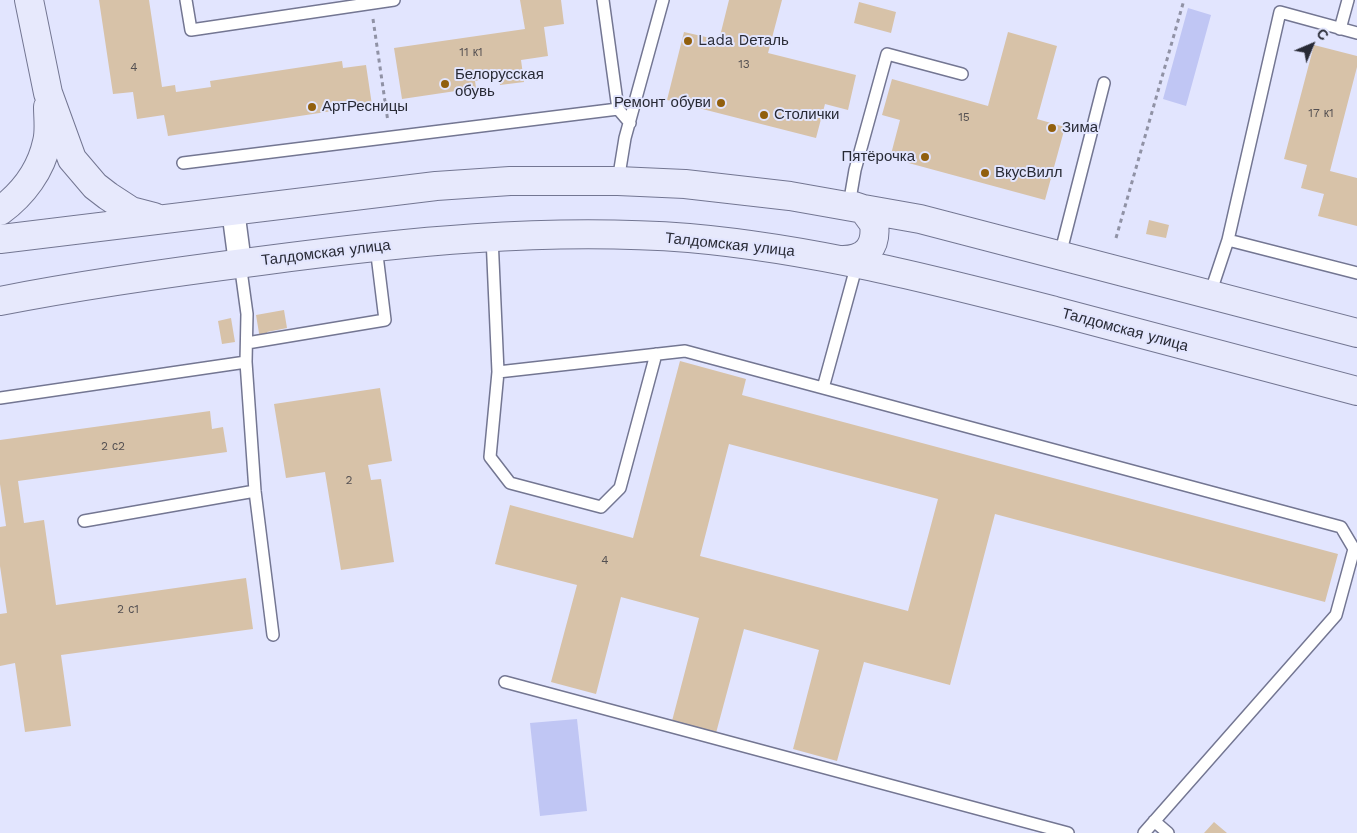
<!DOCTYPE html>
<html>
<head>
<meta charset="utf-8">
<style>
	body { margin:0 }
	#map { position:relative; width:1357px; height:833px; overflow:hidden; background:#e2e5fe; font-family:"Work Sans",sans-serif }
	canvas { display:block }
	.north { position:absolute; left:1287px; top:20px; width:50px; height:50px; -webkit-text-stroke:4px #e2e5fe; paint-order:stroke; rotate:45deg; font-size:14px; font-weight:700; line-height:20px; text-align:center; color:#282a35 }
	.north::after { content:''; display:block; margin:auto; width:18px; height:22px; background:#282a35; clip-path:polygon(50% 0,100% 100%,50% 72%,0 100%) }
</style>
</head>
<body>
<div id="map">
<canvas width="1357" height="833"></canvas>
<div class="north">С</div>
</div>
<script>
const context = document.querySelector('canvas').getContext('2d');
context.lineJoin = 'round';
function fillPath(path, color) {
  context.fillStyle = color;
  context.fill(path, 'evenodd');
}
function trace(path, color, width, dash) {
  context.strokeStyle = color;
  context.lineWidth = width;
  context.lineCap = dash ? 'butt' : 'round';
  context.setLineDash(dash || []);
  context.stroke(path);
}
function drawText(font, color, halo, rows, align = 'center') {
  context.font = font + ' "Work Sans",sans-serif';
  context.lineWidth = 4;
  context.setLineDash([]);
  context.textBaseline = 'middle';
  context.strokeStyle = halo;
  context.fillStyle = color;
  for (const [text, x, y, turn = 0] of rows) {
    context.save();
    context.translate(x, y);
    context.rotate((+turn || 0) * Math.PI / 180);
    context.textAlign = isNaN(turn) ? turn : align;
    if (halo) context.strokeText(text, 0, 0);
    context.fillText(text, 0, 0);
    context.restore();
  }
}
const green = new Path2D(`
	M 1188,8 L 1211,15 L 1186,106 L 1163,99 Z
	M 577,719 L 587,811 L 540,816 L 530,723 Z`);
const building = new Path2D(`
	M 99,0 L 149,0 L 162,87 L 175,85 L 176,92 L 211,87 L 210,81 L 342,61 L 343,68 L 366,65 L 372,105 L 168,136 L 164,115 L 137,119 L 133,92 L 113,94 Z
	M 520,0 L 561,0 L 564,24 L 544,27 L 548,56 L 521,60 L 524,82 L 500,85 L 499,77 L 475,81 L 476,88 L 402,99 L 394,48 L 525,29 Z
	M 729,0 L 782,0 L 768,53 L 856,75 L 848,110 L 825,104 L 816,138 L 667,100 L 684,32 L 719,40 Z
	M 859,2 L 896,12 L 891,33 L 854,23 Z
	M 1008,32 L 1057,46 L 1037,119 L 1065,127 L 1045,200 L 890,158 L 900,120 L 882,115 L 892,79 L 988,106 Z
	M 1314,45 L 1357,56 L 1357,67 L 1330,171 L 1357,178 L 1357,226 L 1318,216 L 1324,194 L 1301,188 L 1307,165 L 1284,159 Z
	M 1149,220 L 1169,225 L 1166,238 L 1146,234 Z
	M 284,310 L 287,328 L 267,332 L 268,338 L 260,339 L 256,315 Z
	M 231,318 L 235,342 L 222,344 L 218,321 Z
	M 680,361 L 746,379 L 742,395 L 1338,554 L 1325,602 L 995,514 L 950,685 L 864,662 L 837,761 L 793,749 L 819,650 L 744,629 L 716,733 L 672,721 L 699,618 L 621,597 L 596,694 L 551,682 L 577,585 L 495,564 L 510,505 L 633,538 ZM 729,444 L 938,499 L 908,611 L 700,556 Z
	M 380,388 L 392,461 L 368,465 L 371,480 L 381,479 L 394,562 L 341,570 L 325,472 L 286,478 L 274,404 Z
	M 210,411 L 212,429 L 223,427 L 227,452 L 18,481 L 24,523 L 44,520 L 56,605 L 246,578 L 253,629 L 61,655 L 71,726 L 25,732 L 15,663 L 0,666 L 0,614 L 7,613 L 0,566 L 0,527 L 6,526 L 0,484 L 0,440 Z
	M 1214,822 L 1227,833 L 1204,833 Z`);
const path = new Path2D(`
	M 373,19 L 388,122
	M 1116,238 L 1184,0`);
const lane = new Path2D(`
	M 186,0 L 191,30 L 394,0
	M 603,0 L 618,109 L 630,123
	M 1340,29 L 1348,0
	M 183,163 L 618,109
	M 618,181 L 625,138 L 663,0
	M 849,205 L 855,170 L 887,54 L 962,74
	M 492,237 L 498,372 L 685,351 L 823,388 L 857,264
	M 1228,240 L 1357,273
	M 1060,255 L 1104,83
	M 240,263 L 247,314 L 246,362 L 255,491 L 273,635
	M 1210,294 L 1228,240 L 1280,12 L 1357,33
	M 247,343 L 385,320 L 376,247
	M 498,372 L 490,457 L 510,483 L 601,507 L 620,488 L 656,354
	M 823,388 L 1341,527 L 1354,549 L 1336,615 L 1144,833
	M 0,398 L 246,362
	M 84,521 L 255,491
	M 505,682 L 1068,833
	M 1154,821 L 1168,833`);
const street = new Path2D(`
	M 233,210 L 240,263`);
const secondary = new Path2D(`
	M 29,0 L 48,93 L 72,159 L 95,186 L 108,196 L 131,211 L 154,217
	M 0,211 C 23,194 41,170 47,142 C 50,131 48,118 48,107
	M 0,239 L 436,186 L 510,181 L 618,181 L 685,184 L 790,196 L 920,219 L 1357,333
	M 843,260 C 866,260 877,246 874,224 L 863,209 L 854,206
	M 0,301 C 86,284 173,272 260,261 C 402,242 546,227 689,238 C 814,249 934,280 1055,311 C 1156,338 1257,364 1357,391`);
const markers = [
	[688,41,5,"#915f0e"],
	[445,84,5,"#915f0e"],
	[721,103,5,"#915f0e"],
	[312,107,5,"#915f0e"],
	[764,115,5,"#915f0e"],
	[1052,128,5,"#915f0e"],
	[925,157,5,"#915f0e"],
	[985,173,5,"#915f0e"]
];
const numberNames = [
	["11 к1",471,52],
	["13",744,64],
	["4",134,67],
	["17 к1",1321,113],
	["15",964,117],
	["2 с2",113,446],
	["2",349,480],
	["4",605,560],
	["2 с1",128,609]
];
const poiNames = [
	["Lada Dеталь",698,41],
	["Белорусская",455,75],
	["обувь",455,92],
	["Ремонт обуви",711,103,"right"],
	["АртРесницы",322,107],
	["Столички",774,115],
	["Зима",1062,128],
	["Пятёрочка",915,157,"right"],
	["ВкусВилл",995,173]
];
const streetNames = [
	["Талдомская улица",730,245,6],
	["Талдомская улица",326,253,-7],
	["Талдомская улица",1125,330,15]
];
fillPath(green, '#c0c6f4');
fillPath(building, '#d7c2a8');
trace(lane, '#737692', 14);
trace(street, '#737692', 25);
trace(secondary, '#737692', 30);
trace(path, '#9092a5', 3, [4, 4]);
trace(lane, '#fff', 11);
trace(street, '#fff', 22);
trace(secondary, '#e7e9fc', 28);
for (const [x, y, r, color] of markers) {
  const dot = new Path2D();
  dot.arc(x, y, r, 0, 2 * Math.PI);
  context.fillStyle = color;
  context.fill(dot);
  trace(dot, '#e2e5fe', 2);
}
drawText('12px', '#545052', null, numberNames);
drawText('15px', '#282a35', '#e2e5fe', poiNames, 'left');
drawText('15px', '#282a35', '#e2e5fe', streetNames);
</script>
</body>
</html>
